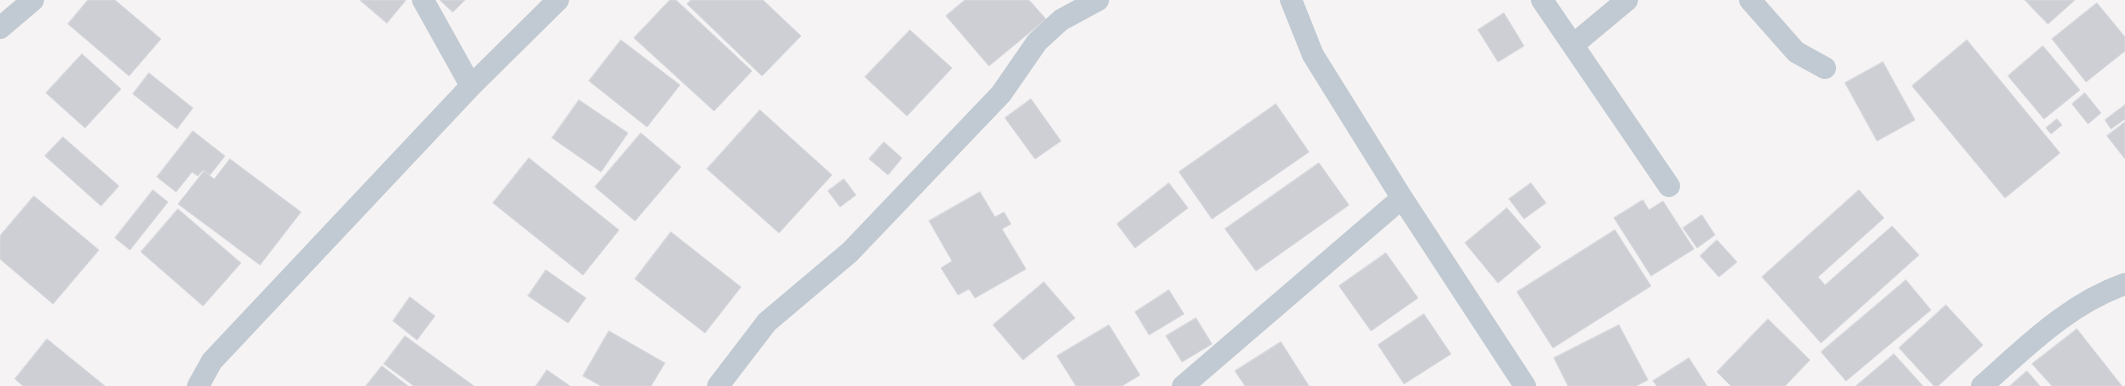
<!DOCTYPE html>
<html>
<head>
<meta charset="utf-8">
<style>
	body { margin:0 }
	canvas { display:block; background:#f5f3f3 }
</style>
</head>
<body>
<canvas width="2125" height="386"></canvas>
<script>
const context = document.querySelector('canvas').getContext('2d');
context.lineJoin = 'round';
function fillPath(path, color) {
  context.fillStyle = color;
  context.fill(path, 'evenodd');
}
function trace(path, color, width, dash) {
  context.strokeStyle = color;
  context.lineWidth = width;
  context.lineCap = dash ? 'butt' : 'round';
  context.setLineDash(dash || []);
  context.stroke(path);
}
const building = new Path2D(`
	M 88,0 L 115,0 L 161,39 L 129,76 L 68,24 Z
	M 360,0 L 406,0 L 387,23 Z
	M 440,0 L 465,0 L 453,12 Z
	M 670,0 L 676,0 L 752,71 L 714,111 L 634,38 Z
	M 691,0 L 763,0 L 801,36 L 762,76 L 687,4 Z
	M 965,0 L 1029,0 L 1046,19 L 989,66 L 946,16 Z
	M 2025,0 L 2075,0 L 2048,24 Z
	M 2097,3 L 2125,37 L 2125,51 L 2086,82 L 2052,39 Z
	M 1504,13 L 1524,46 L 1498,62 L 1478,30 Z
	M 910,30 L 952,68 L 907,116 L 865,77 Z
	M 621,40 L 680,85 L 647,127 L 589,81 Z
	M 1967,40 L 2060,153 L 2005,198 L 1912,86 Z
	M 2043,46 L 2080,90 L 2044,119 L 2008,76 Z
	M 82,54 L 121,89 L 85,128 L 46,93 Z
	M 1883,62 L 1915,120 L 1877,141 L 1845,83 Z
	M 149,73 L 193,108 L 177,129 L 133,94 Z
	M 2085,93 L 2101,113 L 2088,124 L 2072,104 Z
	M 1031,99 L 1061,141 L 1035,159 L 1005,118 Z
	M 579,100 L 628,133 L 601,172 L 552,138 Z
	M 1276,104 L 1309,152 L 1212,219 L 1179,172 Z
	M 2125,105 L 2125,119 L 2111,129 L 2105,120 Z
	M 760,110 L 832,175 L 779,233 L 707,169 Z
	M 2057,119 L 2062,125 L 2051,134 L 2046,128 Z
	M 2125,122 L 2125,159 L 2107,136 Z
	M 193,131 L 225,156 L 210,175 L 203,170 L 198,176 L 192,172 L 176,192 L 157,177 Z
	M 641,133 L 681,167 L 635,221 L 595,187 Z
	M 63,137 L 119,186 L 101,206 L 45,156 Z
	M 884,142 L 902,158 L 888,175 L 869,159 Z
	M 529,158 L 619,230 L 583,275 L 493,203 Z
	M 230,159 L 301,212 L 260,265 L 178,204 L 204,171 L 214,179 Z
	M 1319,163 L 1349,205 L 1256,271 L 1225,229 Z
	M 844,179 L 856,195 L 840,207 L 828,191 Z
	M 1169,183 L 1188,208 L 1135,248 L 1117,224 Z
	M 1531,183 L 1546,203 L 1524,219 L 1509,199 Z
	M 153,190 L 168,202 L 130,250 L 115,238 Z
	M 1859,190 L 1884,218 L 1818,277 L 1825,285 L 1892,226 L 1919,255 L 1821,343 L 1762,277 Z
	M 980,192 L 995,217 L 1004,212 L 1011,224 L 1002,229 L 1026,269 L 975,298 L 969,289 L 958,295 L 941,268 L 952,261 L 929,221 Z
	M 34,196 L 99,250 L 53,304 L 0,259 L 0,236 Z
	M 1643,200 L 1649,210 L 1663,201 L 1694,249 L 1651,276 L 1614,218 Z
	M 1507,208 L 1541,247 L 1498,283 L 1465,243 Z
	M 178,209 L 241,263 L 203,306 L 141,252 Z
	M 1702,215 L 1715,235 L 1697,248 L 1683,228 Z
	M 1615,230 L 1651,286 L 1553,348 L 1517,292 Z
	M 671,232 L 741,287 L 705,333 L 635,279 Z
	M 1717,240 L 1737,262 L 1719,277 L 1700,256 Z
	M 1386,253 L 1418,298 L 1371,331 L 1339,286 Z
	M 546,270 L 586,298 L 568,323 L 528,296 Z
	M 1906,280 L 1931,310 L 1846,381 L 1821,352 Z
	M 1044,282 L 1075,318 L 1023,360 L 993,325 Z
	M 1169,290 L 1184,314 L 1149,335 L 1135,312 Z
	M 410,297 L 435,316 L 417,340 L 393,321 Z
	M 1946,305 L 1983,345 L 1938,386 L 1934,386 L 1899,348 Z
	M 1424,314 L 1451,354 L 1404,384 L 1378,345 Z
	M 1196,318 L 1212,344 L 1182,362 L 1166,336 Z
	M 1768,319 L 1810,360 L 1785,386 L 1731,386 L 1717,372 Z
	M 1109,325 L 1140,375 L 1122,386 L 1076,386 L 1057,356 Z
	M 1619,325 L 1648,380 L 1636,386 L 1568,386 L 1554,358 Z
	M 2077,329 L 2122,386 L 2052,386 L 2032,364 Z
	M 609,331 L 665,363 L 651,386 L 601,386 L 583,376 Z
	M 405,336 L 474,386 L 414,386 L 384,364 Z
	M 47,339 L 105,386 L 23,386 L 15,379 Z
	M 1281,342 L 1309,386 L 1245,386 L 1235,371 Z
	M 1894,354 L 1923,386 L 1856,386 Z
	M 1689,358 L 1707,386 L 1657,386 L 1653,381 Z
	M 382,366 L 408,386 L 366,386 Z
	M 547,370 L 570,386 L 536,386 Z
	M 2027,371 L 2040,386 L 2010,386 Z`);
const minor = new Path2D(`
	M 423,0 L 471,86
	M 1291,0 L 1313,55 L 1402,198 L 1525,386
	M 1542,0 L 1669,186
	M 1750,0 L 1796,52 L 1825,68
	M 0,28 L 33,0
	M 1573,45 L 1627,0
	M 198,386 L 212,361 L 471,86 L 558,0
	M 718,386 L 767,322 L 850,252 L 1001,94 L 1037,42 L 1061,20 L 1098,0
	M 1183,386 L 1402,198
	M 1982,386 C 2026,347 2068,304 2125,284`);
fillPath(building, '#cdcfd5');
trace(building, '#d7d9de', 1);
trace(minor, '#c1cad2', 22);
</script>
</body>
</html>
